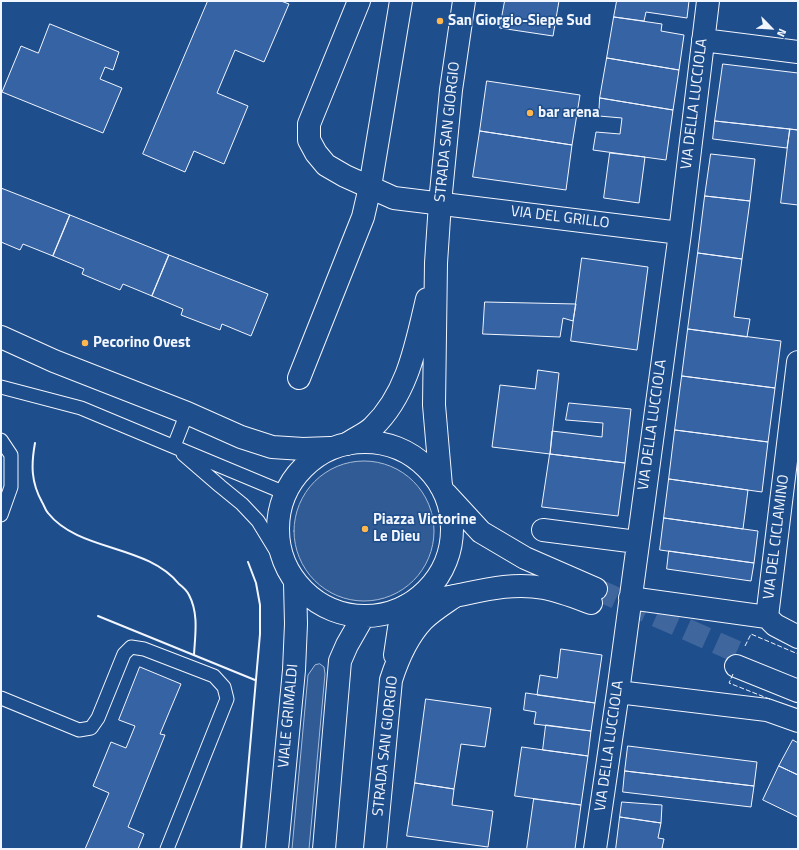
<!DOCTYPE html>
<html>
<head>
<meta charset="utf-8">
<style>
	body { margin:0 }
	#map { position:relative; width:799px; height:850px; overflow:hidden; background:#1f4e8c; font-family:"Titillium Web",sans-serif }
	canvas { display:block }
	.frame { position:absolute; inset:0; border:2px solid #f2f6ff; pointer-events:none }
	.north { position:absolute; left:751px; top:8px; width:40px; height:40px; -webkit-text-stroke:3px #1f4e8c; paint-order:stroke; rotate:114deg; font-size:11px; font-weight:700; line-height:16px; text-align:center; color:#f2f6ff }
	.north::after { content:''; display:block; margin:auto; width:14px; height:18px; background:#f2f6ff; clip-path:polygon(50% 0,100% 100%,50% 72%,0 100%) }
</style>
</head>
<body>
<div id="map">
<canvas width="799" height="850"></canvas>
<div class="frame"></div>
<div class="north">N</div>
</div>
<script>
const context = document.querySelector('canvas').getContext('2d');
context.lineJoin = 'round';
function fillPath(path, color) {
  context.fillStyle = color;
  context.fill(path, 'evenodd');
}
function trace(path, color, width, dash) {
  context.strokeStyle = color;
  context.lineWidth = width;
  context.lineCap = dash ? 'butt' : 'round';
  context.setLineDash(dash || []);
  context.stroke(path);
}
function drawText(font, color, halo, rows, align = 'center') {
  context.font = font + ' "Titillium Web",sans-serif';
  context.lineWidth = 3;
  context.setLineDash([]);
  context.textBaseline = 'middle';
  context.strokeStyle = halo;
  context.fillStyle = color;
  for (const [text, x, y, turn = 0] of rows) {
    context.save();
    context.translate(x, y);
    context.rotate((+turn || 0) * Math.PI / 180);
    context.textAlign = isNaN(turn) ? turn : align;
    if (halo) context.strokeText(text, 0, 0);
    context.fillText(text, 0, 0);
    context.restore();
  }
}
const green = new Path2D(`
	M294 531a70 70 0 1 1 140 0a70 70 0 1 1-140 0Z
	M 320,664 L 324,667 L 325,674 L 309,849 L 292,849 L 308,675 L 315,665 Z`);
const building = new Path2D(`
	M 208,1 L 281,1 L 289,4 L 264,62 L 235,50 L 217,93 L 248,106 L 224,164 L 194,151 L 185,172 L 143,154 Z
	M 505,1 L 559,1 L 553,36 L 500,28 Z
	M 617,1 L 689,1 L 687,18 L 646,12 L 644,21 L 614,17 Z
	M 614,17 L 662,24 L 661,31 L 684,35 L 679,70 L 607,58 Z
	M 50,24 L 119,52 L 113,70 L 105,67 L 100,79 L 122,88 L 103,133 L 2,92 L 21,46 L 38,53 Z
	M 607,58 L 679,70 L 673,110 L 600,98 Z
	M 723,64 L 798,73 L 798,130 L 715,121 Z
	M 487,81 L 580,95 L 572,145 L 480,131 Z
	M 600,98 L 673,110 L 666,160 L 593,150 L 596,132 L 620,134 L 622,118 L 599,116 Z
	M 715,121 L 790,129 L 787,148 L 713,139 Z
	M 790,129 L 798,130 L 798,205 L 781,203 Z
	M 480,131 L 572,145 L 566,190 L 473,177 Z
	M 610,153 L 645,157 L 639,203 L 604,198 Z
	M 711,154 L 755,159 L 750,201 L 705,196 Z
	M 1,188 L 70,215 L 53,256 L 23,244 L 20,250 L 1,242 Z
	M 705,196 L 750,201 L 742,259 L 698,253 Z
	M 70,215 L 169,255 L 152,296 L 123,284 L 120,290 L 82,274 L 84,269 L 53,256 Z
	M 698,253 L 742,259 L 734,317 L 750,319 L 747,337 L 688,329 Z
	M 169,255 L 268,294 L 251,336 L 222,324 L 220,330 L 181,315 L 183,309 L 152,296 Z
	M 582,258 L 648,267 L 637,350 L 571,341 Z
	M 485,302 L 576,304 L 573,321 L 563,318 L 560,337 L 483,334 Z
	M 688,329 L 781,341 L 775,388 L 682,376 Z
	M 538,370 L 559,373 L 550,454 L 492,447 L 500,385 L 535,389 Z
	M 682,376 L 775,388 L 768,442 L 675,430 Z
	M 569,403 L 631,409 L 625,463 L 550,454 L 552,431 L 602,437 L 603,423 L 566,420 Z
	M 675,430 L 768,442 L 762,492 L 669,479 Z
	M 550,454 L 625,463 L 618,516 L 542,507 Z
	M 669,479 L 748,490 L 743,529 L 664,518 Z
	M 664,518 L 758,531 L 754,563 L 660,550 Z
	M 669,551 L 754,563 L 751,581 L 667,569 Z
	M 561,649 L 602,655 L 595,703 L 537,695 L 540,675 L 557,678 Z
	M 140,667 L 181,684 L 160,734 L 165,735 L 128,827 L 144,834 L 138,849 L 85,849 L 109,793 L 93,786 L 111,742 L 126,748 L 135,726 L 119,720 Z
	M 526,693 L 595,703 L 591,731 L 534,724 L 536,712 L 524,710 Z
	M 426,699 L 491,708 L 485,747 L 461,744 L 454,789 L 415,783 Z
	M 546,725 L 591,731 L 588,756 L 543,750 Z
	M 793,740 L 798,743 L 798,775 L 779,766 Z
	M 628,746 L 757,762 L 754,786 L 625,771 Z
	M 522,747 L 588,756 L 581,805 L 515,796 Z
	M 779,766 L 798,775 L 798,817 L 763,800 Z
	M 625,771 L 754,786 L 751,807 L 623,792 Z
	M 415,783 L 454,789 L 452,805 L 493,811 L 488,847 L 407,836 Z
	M 534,799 L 581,805 L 575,849 L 527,849 Z
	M 622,802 L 662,805 L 661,823 L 620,817 Z
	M 620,817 L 661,823 L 658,838 L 664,839 L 662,848 L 665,849 L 616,849 Z`);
const secondaryTunnel = new Path2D(`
	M 596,589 L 742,654`);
const service = new Path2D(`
	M 1,387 L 81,408 L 285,493
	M 1,440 L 11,455 L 11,487 L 1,515
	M 174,446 L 187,413
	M 183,454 L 220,486 L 242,504 L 258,521 L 283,562
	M 1,698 L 79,730 L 91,728 L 98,718 L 124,654 L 131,647 L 144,649 L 214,676 L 224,687 L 227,699 L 167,849`);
const minor = new Path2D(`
	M 359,1 L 309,124 L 309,140 L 316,153 L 326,165 L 345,176 L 394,198 L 680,233
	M 703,40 L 798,52
	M 299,378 L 363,217 L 370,187 L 401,1
	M 543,530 L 637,542
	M 630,598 L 767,617 L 775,625 L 798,637
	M 767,617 L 798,362
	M 395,655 L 399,628 L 406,606
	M 618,692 L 767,710 L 798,721
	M 375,849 L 391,680 C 398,658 407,637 423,620 C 432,611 445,603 455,596
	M 595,849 L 618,692 L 680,233 L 708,1`);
const tertiary = new Path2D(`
	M 347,444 C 355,438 366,434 373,427 C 408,393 416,345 427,299
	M 441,486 L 434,405 L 436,263 L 440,203 L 451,90 L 464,1`);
const secondary = new Path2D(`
	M 1,337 L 54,361 L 187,413 L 241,437 L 272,447 L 303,449 L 330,448
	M278 529a87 87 0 1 1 174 0a87 87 0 1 1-174 0Z
	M 446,494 L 481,532 L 525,558 L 596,589
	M 412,603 C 426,601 441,599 455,596 C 484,590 513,582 544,588 C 560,591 575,597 591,603
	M 736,666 L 798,691
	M 277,849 L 294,670 L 296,624 L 295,583
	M 324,849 L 340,661 L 347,645 L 363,617`);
const fence = new Path2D(`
	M 745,646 L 751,634 L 798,654
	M 733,674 L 729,683 L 772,700`);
const wall = new Path2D(`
	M 35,443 C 31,465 31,482 42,502 C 44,505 45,510 48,513 C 79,552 147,544 179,584 C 183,587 187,591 189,595 C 199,614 195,635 194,655
	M 98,616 L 255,680
	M 241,849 L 260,634 L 260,605 L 256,583 L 248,562`);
const markers = [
	[440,21,4,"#ffb74d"],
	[530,113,4,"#ffb74d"],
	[85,343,4,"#ffb74d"],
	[365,529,4,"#ffb74d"]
];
const poiNames = [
	["San Giorgio-Siepe Sud",448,21],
	["bar arena",538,113],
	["Pecorino Ovest",93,343],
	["Piazza Victorine",373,520],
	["Le Dieu",373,537]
];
const streetNames = [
	["VIA DELLA LUCCIOLA",695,104,-83],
	["STRADA SAN GIORGIO",448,132,-84],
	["VIA DEL GRILLO",560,218,7],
	["VIA DELLA LUCCIOLA",653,425,-82],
	["VIA DEL CICLAMINO",777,537,-83],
	["VIALE GRIMALDI",289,716,-85],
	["STRADA SAN GIORGIO",386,746,-84],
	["VIA DELLA LUCCIOLA",610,746,-82]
];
fillPath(green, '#305b95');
trace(green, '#a8bbd7', 1);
fillPath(building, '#3563a3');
trace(building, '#f2f6ff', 1);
trace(secondaryTunnel, '#3f679d', 22, [22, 11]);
trace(service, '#f2f6ff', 15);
trace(minor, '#f2f6ff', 24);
trace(tertiary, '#f2f6ff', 24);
trace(secondary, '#f2f6ff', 24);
trace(service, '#1f4e8c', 13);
trace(minor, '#1f4e8c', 22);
trace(tertiary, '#1f4e8c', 22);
trace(secondary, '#1f4e8c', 22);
trace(fence, '#f2f6ff', 1, [5, 2]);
trace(wall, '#f2f6ff', 2);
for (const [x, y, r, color] of markers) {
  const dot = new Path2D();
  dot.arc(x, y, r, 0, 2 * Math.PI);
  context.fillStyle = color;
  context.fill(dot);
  trace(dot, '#1f4e8c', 1.5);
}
drawText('bold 15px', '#f2f6ff', '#1f4e8c', poiNames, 'left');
drawText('15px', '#f2f6ff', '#1f4e8c', streetNames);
</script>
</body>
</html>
